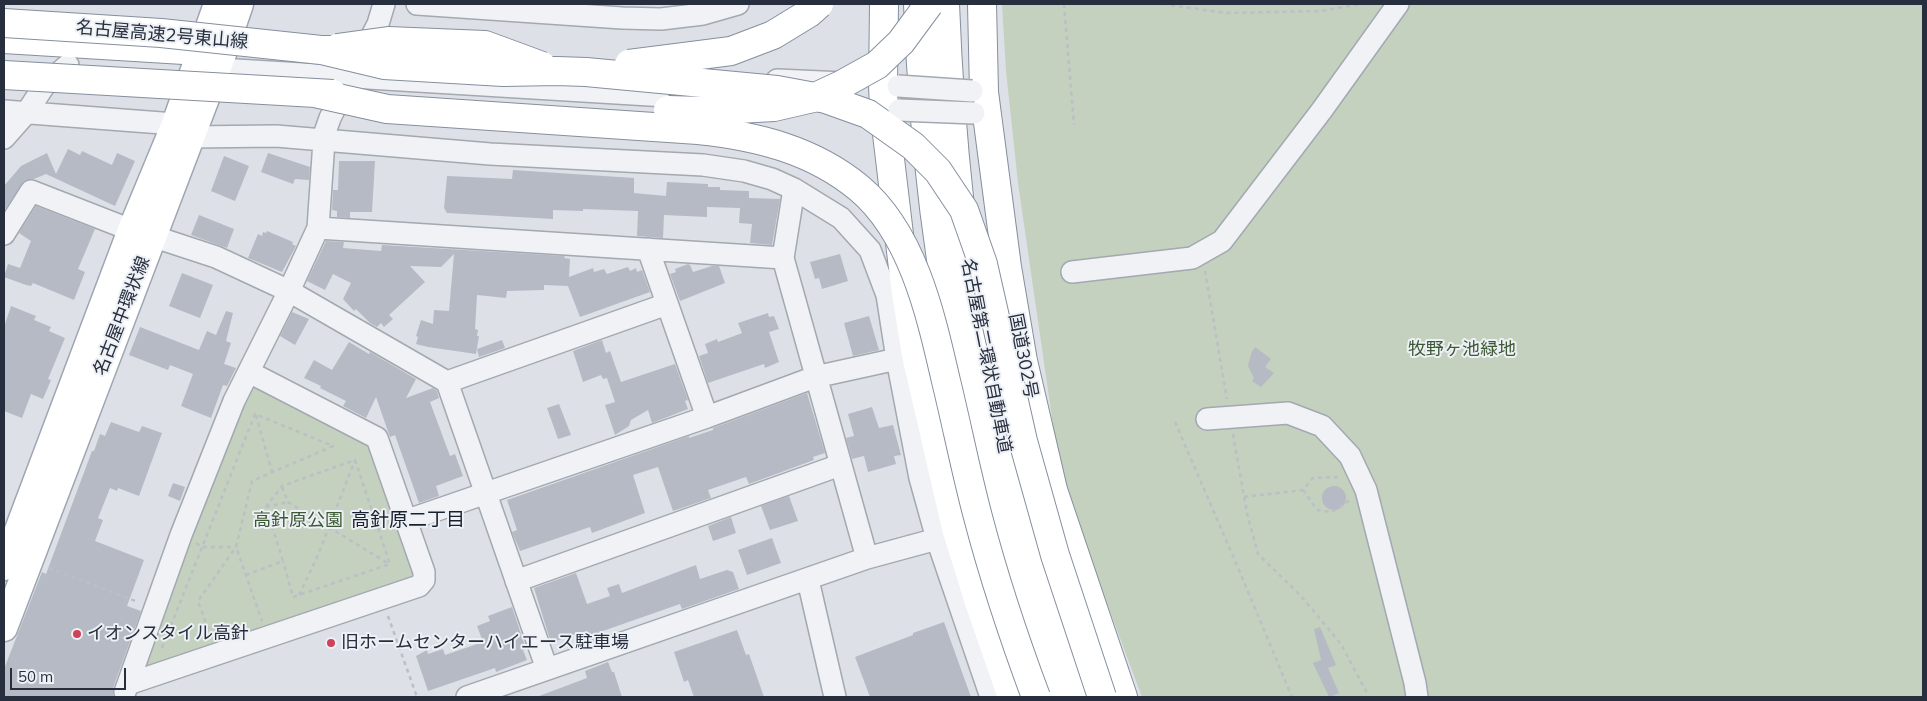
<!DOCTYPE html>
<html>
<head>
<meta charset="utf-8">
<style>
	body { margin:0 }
	#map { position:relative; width:1927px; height:701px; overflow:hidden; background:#dde1e7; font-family:Mulish,sans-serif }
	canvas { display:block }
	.frame { position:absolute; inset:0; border:5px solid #272f3e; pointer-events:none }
	.scale { position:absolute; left:10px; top:668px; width:116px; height:22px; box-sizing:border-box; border:2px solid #272f3e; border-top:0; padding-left:6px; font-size:15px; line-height:18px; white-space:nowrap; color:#272f3e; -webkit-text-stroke:4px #edf0f5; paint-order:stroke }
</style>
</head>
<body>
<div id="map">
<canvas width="1927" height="701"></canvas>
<div class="frame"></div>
<div class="scale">50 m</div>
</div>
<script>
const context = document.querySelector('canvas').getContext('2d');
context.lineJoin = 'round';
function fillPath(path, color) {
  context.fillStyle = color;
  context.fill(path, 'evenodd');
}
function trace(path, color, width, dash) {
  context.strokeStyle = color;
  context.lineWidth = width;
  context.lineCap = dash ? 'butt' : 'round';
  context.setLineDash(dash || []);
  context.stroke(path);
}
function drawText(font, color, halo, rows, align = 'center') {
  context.font = font + ' Mulish,"Noto Sans JP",sans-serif';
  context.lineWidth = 4;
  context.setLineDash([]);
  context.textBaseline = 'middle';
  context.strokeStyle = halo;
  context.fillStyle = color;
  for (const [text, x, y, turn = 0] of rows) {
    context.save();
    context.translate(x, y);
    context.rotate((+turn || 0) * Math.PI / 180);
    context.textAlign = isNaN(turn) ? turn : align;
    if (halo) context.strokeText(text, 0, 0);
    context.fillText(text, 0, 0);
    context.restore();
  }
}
const green = new Path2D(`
	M 1002,4 L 1923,4 L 1923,697 L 1142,697 L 1061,480 L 1018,183 L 1006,71 Z
	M 248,384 L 256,384 L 372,444 L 418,573 L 414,582 L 151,672 L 143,663 Z`);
const building = new Path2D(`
	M 68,149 L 80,155 L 82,151 L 112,165 L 117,153 L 135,161 L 115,206 L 46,174 L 34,179 L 24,181 L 4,211 L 4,186 L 21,166 L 47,153 L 56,174 Z
	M 268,153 L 310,167 L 309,180 L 295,179 L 293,184 L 261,172 Z
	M 224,156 L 249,166 L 235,201 L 211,191 Z
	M 339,161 L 375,161 L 372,212 L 350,212 L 350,218 L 337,217 L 337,211 L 332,210 L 333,190 L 338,190 Z
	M 513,170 L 634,178 L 634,193 L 666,196 L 667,182 L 708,184 L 708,187 L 720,187 L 720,190 L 749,191 L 749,198 L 780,199 L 772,245 L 750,243 L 752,224 L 739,223 L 740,208 L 707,207 L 707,217 L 664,215 L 663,238 L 637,236 L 638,211 L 583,209 L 583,211 L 553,210 L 553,219 L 447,213 L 444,208 L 447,176 L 512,179 Z
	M 36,206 L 95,229 L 78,269 L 85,272 L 74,300 L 33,283 L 31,286 L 26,285 L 4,277 L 8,264 L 20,268 L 31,241 L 19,233 Z
	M 199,215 L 234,229 L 227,248 L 191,235 Z
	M 267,231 L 293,242 L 292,244 L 296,246 L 282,272 L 248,258 L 258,234 L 262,236 L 263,232 L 266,233 Z
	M 326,241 L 344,242 L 343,248 L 381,251 L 382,245 L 565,256 L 564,258 L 570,259 L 569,277 L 593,268 L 594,272 L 604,269 L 607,274 L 628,267 L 630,271 L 636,268 L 637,272 L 642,270 L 650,292 L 580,317 L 568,286 L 544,285 L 544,290 L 507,291 L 506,298 L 477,295 L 475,329 L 478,330 L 477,336 L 479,336 L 476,354 L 428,347 L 416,344 L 418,337 L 416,336 L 421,320 L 433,324 L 434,310 L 449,311 L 454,254 L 441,267 L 410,266 L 425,282 L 389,315 L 393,319 L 384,327 L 381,323 L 377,327 L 370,323 L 356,309 L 354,311 L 343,299 L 351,283 L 333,274 L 325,290 L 307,281 Z
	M 840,254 L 848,281 L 822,289 L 819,278 L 815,279 L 810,262 Z
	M 688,264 L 690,265 L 693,272 L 712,266 L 719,266 L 725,283 L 680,301 L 670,274 L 676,272 L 675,269 Z
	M 182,273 L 213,285 L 200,318 L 169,306 Z
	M 11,306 L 36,316 L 34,320 L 51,327 L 49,331 L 65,338 L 48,379 L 51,380 L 43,399 L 31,394 L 22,418 L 4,411 L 4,327 Z
	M 226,311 L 233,313 L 226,341 L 231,343 L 224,364 L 236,368 L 227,386 L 223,385 L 211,418 L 181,406 L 193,374 L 170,365 L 168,370 L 129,355 L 140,327 L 199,350 L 207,331 L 216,335 Z
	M 292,312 L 309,319 L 295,345 L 280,336 Z
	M 768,313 L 769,317 L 774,316 L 779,329 L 769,332 L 779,362 L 765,368 L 764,364 L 755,367 L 708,383 L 699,356 L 708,353 L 705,344 L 717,339 L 718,342 L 742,333 L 738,323 Z
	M 869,316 L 879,350 L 853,356 L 844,323 Z
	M 502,340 L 505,348 L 479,357 L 477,349 Z
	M 602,340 L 606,353 L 610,351 L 621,382 L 675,364 L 688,400 L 685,401 L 688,409 L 652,423 L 648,410 L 631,420 L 629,426 L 615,435 L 605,405 L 615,402 L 607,378 L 603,379 L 601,375 L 583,382 L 573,351 Z
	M 349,342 L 369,354 L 370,352 L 416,379 L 406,398 L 433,388 L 437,391 L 439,398 L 430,402 L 450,456 L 455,454 L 463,476 L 436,486 L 439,496 L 419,503 L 395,435 L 390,437 L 376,397 L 366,418 L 343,406 L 346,401 L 320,388 L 321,386 L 304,378 L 314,360 L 332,370 Z
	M 1255,347 L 1271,359 L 1265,367 L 1274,373 L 1261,387 L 1252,381 L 1254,378 L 1248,366 L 1251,354 Z
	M 807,393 L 825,453 L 813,457 L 814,460 L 749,484 L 746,477 L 708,490 L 711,498 L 673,511 L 658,467 L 633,475 L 645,513 L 592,533 L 590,527 L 520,551 L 512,532 L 517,530 L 507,500 L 689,436 L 689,438 L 713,430 L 713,428 Z
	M 559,404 L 571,435 L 558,439 L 547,408 Z
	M 872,407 L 879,428 L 893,425 L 901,455 L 894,456 L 896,464 L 868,472 L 864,456 L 852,459 L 846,438 L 854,436 L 848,414 Z
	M 111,422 L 139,432 L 142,426 L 162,433 L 139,496 L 118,488 L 117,491 L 110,488 L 98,518 L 103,520 L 95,541 L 144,560 L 127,606 L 141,611 L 113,688 L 113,697 L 4,697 L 4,669 L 42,572 L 46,574 L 92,451 L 94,451 L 100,434 L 105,436 Z
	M 173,483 L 185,487 L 180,501 L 168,496 Z
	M1322 498a12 12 0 1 1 24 0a12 12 0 1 1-24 0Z
	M 789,496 L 798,521 L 770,530 L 761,506 Z
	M 731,517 L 736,533 L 713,541 L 708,526 Z
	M 772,538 L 781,563 L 747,575 L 738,550 Z
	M 696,565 L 700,579 L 727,570 L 733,572 L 739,589 L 682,609 L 680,604 L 600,632 L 602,637 L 585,643 L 581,632 L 551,643 L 534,588 L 576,573 L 587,604 L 610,596 L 607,588 L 619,584 L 622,593 Z
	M 512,607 L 526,649 L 523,650 L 527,660 L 496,672 L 495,668 L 428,691 L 416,656 L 427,650 L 428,654 L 443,649 L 445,655 L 483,642 L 477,626 L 490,621 L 488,616 Z
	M 944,622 L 971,697 L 870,697 L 855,657 L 913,635 L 913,633 Z
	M 1320,627 L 1336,665 L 1328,668 L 1339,693 L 1330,697 L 1329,697 L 1313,663 L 1321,660 L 1314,629 Z
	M 737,630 L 746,655 L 749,654 L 764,697 L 694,697 L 688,680 L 684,682 L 674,652 Z
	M 608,662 L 612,672 L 614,672 L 622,697 L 539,697 L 539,696 L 587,678 L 585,671 Z`);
const path = new Path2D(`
	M 1064,4 L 1074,125
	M 1163,4 L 1226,13 L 1321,11 L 1361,4
	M 1205,271 L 1227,399
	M 256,415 L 272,472
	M 1175,422 L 1239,570 L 1292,697
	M 1233,434 L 1247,513 L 1258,554 L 1301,596 L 1341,644 L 1369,697
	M 282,487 L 288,502 L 389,564
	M 1303,490 L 1317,510 L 1332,512 L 1350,500
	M 1244,497 L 1303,490 L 1313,478 L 1339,477
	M 266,507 L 288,502
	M 196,543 L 202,547 L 236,547
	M 49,568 L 138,602
	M 246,575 L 283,561 L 266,507 L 282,486 L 355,460 L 390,564 L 293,597 L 283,561
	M 299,595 L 318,555 L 355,460
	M 388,616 L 417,697
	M 211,637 L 198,601 L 236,547
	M 162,648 L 255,414 L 333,446 L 252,481 L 236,547 L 262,621`);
const minor = new Path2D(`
	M 417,4 L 622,18 L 661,19 L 703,14 L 738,4
	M 362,55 L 378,24 L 384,4
	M 203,68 L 699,98
	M 777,80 L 844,83
	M 4,111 L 175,124
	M 191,137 L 276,136 L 490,154 L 703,165 L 744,171 L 772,179 L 794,189 L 841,218 L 870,250 L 887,295 L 897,359 L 920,478 L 937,539 L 991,697
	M 4,138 L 27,112 L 44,86 L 68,65
	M 322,141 L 330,118 L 346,86
	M 794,189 L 783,258 L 867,558
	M 318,228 L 783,258
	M 4,234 L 31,191 L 131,230
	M 152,236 L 216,257 L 289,291 L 447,382 L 547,669
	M 648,249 L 707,417
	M 1072,272 L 1192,258 L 1222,241 L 1322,110 L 1398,4
	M 447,382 L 667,304
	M 1207,419 L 1288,413 L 1322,426 L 1350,456 L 1366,490 L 1415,683 L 1417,697
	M 405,521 L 707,417 L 815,377 L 897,359
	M 808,580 L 835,697
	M 516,581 L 840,465
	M 128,684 L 419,586 L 424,580 L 424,572 L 377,438 L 249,372
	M 125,692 L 181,535 L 234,401 L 289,291 L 318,228 L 324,141
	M 467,697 L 867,558 L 937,539`);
const major = new Path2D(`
	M 4,567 L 131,230 L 175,124 L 217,4
	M 4,628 L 224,51 L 240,4`);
const highway = new Path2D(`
	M 884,4 L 883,85 L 884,109 L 906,293 L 916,355 L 956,528 L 980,605 L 1012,697
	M 918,4 C 923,135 937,268 967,397 C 990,499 1023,598 1056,697
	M 945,4 C 950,133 963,263 988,390 C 1010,495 1045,596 1081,697
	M 982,4 L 984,92 L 1007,267 L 1023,361 L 1053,490 L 1123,697
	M 4,39 L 200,51`);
const minorBridge = new Path2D(`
	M 898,86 L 972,91
	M 899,110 L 974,113`);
const highwayBridge = new Path2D(`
	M 4,23 L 161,33 L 321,50 L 339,50
	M 337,48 L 388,41 L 485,45 L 542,66
	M 321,50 L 384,65 L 503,72 L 557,71 L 586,72 L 777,90 L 826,99 L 868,114 L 913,146 L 938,171 L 964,210 L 983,264 L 1023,441 L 1055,555 L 1102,697
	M 629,64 L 731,51 L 773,35 L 809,13 L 819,4
	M 4,75 L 333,94
	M 315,93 L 387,109 L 698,130 C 757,136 813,150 859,188 C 913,233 931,316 946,381 C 957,426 966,472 978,517 C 994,578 1014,638 1036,697
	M 668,110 L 701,111 L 774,107 L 813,98 L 841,85 L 877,65 L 901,42 L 929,4`);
const markers = [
	[77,634,5,"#cd4258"],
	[331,643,5,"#cd4258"]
];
const streetNames = [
	["名古屋高速2号東山線",162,35,5],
	["名古屋中環状線",122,316,-69],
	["名古屋第二環状自動車道",986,356,79],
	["国道302号",1023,356,79]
];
const parkNames = [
	["牧野ヶ池緑地",1462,350],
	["高針原公園",298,521]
];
const poiNames = [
	["イオンスタイル高針",87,634],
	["旧ホームセンターハイエース駐車場",341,643]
];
const neighbourhoodNames = [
	["高針原二丁目",408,520]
];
fillPath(green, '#c3d1be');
fillPath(building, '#b5bac4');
trace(minor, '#a3a8b1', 24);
trace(major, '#9da6b3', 29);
trace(highway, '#858f9e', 30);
trace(path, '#bcbfc5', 2.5, [4, 4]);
trace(minor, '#f0f2f5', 21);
trace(major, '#fff', 26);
trace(highway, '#fff', 28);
trace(minorBridge, '#a3a8b1', 24, []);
trace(highwayBridge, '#858f9e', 30, []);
trace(minorBridge, '#f0f2f5', 21);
trace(highwayBridge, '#fff', 28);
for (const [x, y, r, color] of markers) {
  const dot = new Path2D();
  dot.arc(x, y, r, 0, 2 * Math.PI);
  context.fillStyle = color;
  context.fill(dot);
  trace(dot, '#edf0f5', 2);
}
drawText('18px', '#272f3e', '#edf0f5', streetNames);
drawText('18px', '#3c5934', '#edf0f5', parkNames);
drawText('18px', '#272f3e', '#edf0f5', poiNames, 'left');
drawText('19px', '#19202e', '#edf0f5', neighbourhoodNames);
</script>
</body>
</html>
